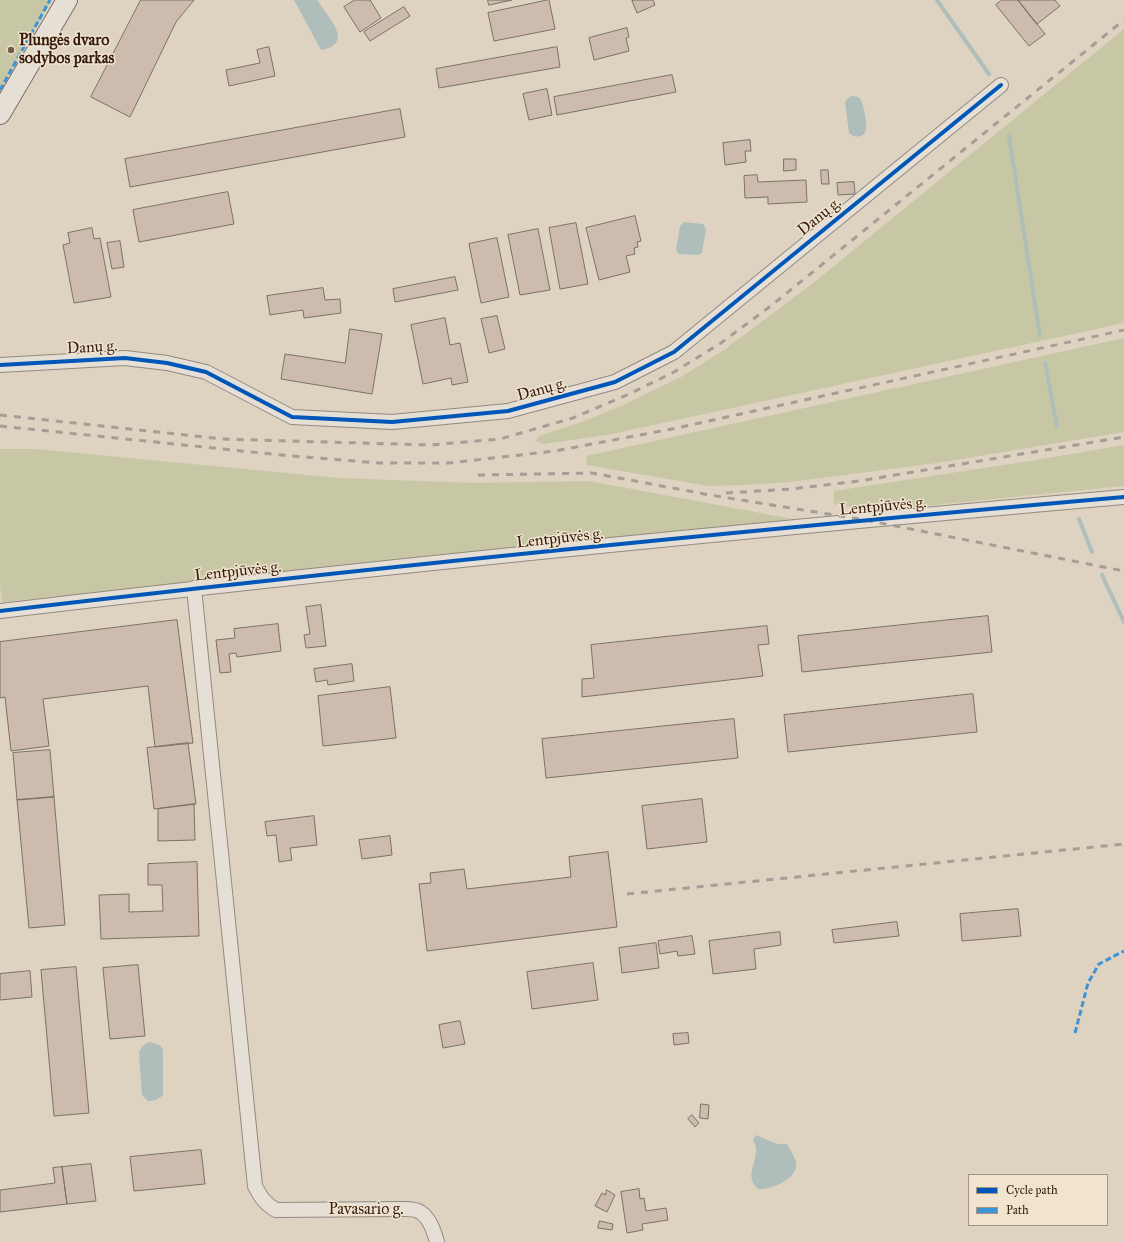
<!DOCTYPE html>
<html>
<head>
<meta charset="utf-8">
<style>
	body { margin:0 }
	#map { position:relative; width:1124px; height:1242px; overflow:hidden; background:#ded2c1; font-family:"IM FELL Great Primer",serif }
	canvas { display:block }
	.legend { position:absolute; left:968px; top:1174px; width:140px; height:52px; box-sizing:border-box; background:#f1e4cf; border:1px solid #a79483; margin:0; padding:5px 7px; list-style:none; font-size:12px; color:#371d10 }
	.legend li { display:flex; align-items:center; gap:8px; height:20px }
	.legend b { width:20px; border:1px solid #a79483 }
</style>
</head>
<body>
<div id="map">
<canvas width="1124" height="1242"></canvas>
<ul class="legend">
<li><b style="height:5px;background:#0057b8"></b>Cycle path</li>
<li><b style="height:5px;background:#3e94d3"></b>Path</li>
</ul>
</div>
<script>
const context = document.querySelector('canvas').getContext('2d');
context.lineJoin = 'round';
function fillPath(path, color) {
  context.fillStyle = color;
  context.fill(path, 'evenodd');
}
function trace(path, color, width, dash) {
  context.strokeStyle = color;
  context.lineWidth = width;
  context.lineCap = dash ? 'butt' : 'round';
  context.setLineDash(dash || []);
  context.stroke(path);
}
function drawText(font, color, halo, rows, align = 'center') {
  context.font = font + ' "IM FELL Great Primer",serif';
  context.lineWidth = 3;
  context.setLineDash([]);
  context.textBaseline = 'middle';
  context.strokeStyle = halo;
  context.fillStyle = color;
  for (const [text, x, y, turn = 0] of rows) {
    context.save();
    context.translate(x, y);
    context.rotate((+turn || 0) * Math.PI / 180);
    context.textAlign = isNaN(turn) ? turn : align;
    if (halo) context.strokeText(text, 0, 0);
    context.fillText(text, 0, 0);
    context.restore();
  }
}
const green = new Path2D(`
	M 0,0 L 52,0 L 45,11 L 0,90 Z
	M 1124,29 L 1124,323 L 612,434 L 544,444 L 535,441 L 539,436 L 582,422 L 623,405 L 681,377 L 724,350 L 812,284 Z
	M 1124,338 L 1124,432 L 937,463 L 790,482 L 745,485 L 708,486 L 587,465 L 586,456 Z
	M 1124,445 L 1124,486 L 904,508 L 867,510 L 834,504 L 834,491 L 1036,460 Z
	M 0,449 L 35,449 L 339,478 L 475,483 L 589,481 L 798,520 L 2,602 L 0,586 Z`);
const water = new Path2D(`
	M 294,0 L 317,0 C 328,17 356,44 321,50 Z
	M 851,96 C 854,96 858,96 860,99 C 864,102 867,126 866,130 C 864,137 858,137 853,136 L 849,133 L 845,102 L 847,99 Z
	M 684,222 L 703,224 L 706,229 L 702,253 L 697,255 L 679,254 L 676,250 L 680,226 Z
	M 150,1042 L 160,1045 L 163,1050 L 163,1095 C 158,1100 154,1101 148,1101 L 142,1095 L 139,1052 C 142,1046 144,1044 150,1042 Z
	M 756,1135 L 777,1144 L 787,1144 C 790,1149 794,1156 796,1162 C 799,1179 771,1190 758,1189 C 744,1175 757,1164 756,1149 C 756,1146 754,1143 753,1140 Z`);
const stream = new Path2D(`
	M 937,0 L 989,74
	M 1009,136 L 1040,336
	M 1045,363 L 1057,426
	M 1079,519 L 1092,552
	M 1102,575 L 1124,622`);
const building = new Path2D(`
	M 141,0 L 194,0 L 176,22 L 130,117 L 91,97 Z
	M 355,0 L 370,0 L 381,18 L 360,32 L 344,7 Z
	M 488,0 L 512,0 L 489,5 Z
	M 549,0 L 555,29 L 494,41 L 488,13 Z
	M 635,0 L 653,0 L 655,5 L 637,13 L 632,1 Z
	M 1002,0 L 1018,0 L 1045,34 L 1029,46 L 996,5 Z
	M 1018,0 L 1055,0 L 1060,6 L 1037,24 Z
	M 404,7 L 410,16 L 370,41 L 364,32 Z
	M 627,28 L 629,37 L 626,38 L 629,51 L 594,60 L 589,38 Z
	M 269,47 L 275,76 L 229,86 L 226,70 L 260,63 L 257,50 Z
	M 557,47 L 560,67 L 439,88 L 436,69 Z
	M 672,75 L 676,92 L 557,115 L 554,97 Z
	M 547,89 L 552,115 L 529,120 L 523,94 Z
	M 400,109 L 405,137 L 130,187 L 125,159 Z
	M 750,140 L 751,151 L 745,151 L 746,162 L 725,165 L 723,143 Z
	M 784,159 L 796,159 L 796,170 L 784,171 Z
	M 821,170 L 828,170 L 829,184 L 822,184 Z
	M 757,175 L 758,182 L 806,180 L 807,202 L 768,204 L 768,197 L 745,198 L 744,176 Z
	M 854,182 L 855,194 L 838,195 L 837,183 Z
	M 228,192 L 234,224 L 139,242 L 133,210 Z
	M 635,216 L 641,241 L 637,242 L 638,247 L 634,248 L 635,254 L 626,256 L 630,272 L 599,280 L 586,228 Z
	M 576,223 L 588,284 L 560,289 L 549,228 Z
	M 92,228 L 94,239 L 100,238 L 111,297 L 74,303 L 63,245 L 70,243 L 68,233 Z
	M 538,229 L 550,290 L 520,295 L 508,235 Z
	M 497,238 L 509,297 L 481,303 L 469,244 Z
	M 120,241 L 124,267 L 112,269 L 107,243 Z
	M 455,277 L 458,290 L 395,302 L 393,289 Z
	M 323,288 L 325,300 L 340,299 L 341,313 L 304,318 L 303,310 L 270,315 L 267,296 Z
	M 497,316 L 505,349 L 489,353 L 481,319 Z
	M 445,318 L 450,345 L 460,343 L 468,382 L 452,385 L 451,378 L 423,384 L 411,325 Z
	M 350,329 L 382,334 L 372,394 L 281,379 L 285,354 L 345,363 Z
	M 321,605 L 326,646 L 306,648 L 304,635 L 310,634 L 306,607 Z
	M 988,616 L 992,652 L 802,672 L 798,636 Z
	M 177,620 L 193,743 L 155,747 L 148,686 L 43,699 L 49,746 L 11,751 L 5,697 L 0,698 L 0,642 Z
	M 278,624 L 281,651 L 237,657 L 236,653 L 229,654 L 231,672 L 220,673 L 216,640 L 235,638 L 234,629 Z
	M 767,626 L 769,644 L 758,645 L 763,676 L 582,697 L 582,679 L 594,678 L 591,645 Z
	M 352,664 L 354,681 L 328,685 L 327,680 L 316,682 L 314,669 Z
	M 390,687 L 396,738 L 323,746 L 318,696 Z
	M 973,694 L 977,732 L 788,752 L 784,715 Z
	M 734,719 L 738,758 L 546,778 L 542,739 Z
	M 188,743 L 196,804 L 154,809 L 147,748 Z
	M 50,750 L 54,797 L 17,800 L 13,753 Z
	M 54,797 L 65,925 L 29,928 L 17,800 Z
	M 702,799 L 707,842 L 647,849 L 642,806 Z
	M 194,804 L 195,840 L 158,841 L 158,809 Z
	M 314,816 L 317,845 L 290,848 L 292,860 L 279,862 L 276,835 L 267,836 L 265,822 Z
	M 390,836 L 392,855 L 362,859 L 359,840 Z
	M 608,852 L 617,927 L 427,951 L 419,884 L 431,883 L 430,873 L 464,869 L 467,889 L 571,877 L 569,857 Z
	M 197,862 L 199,936 L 101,939 L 99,895 L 129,894 L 129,912 L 163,911 L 162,885 L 148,885 L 148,864 Z
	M 1018,909 L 1021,936 L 962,941 L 960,914 Z
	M 897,922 L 899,936 L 834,943 L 832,930 Z
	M 780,932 L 781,945 L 754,949 L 756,969 L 713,974 L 709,941 Z
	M 692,936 L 695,954 L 678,956 L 677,951 L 660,954 L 658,941 Z
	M 656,943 L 659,968 L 622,973 L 619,948 Z
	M 593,963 L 598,1000 L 532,1009 L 527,972 Z
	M 138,965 L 145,1036 L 110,1039 L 103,968 Z
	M 76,967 L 89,1113 L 54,1116 L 41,970 Z
	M 30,971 L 32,997 L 0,1000 L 0,974 Z
	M 460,1021 L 465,1044 L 443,1048 L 439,1025 Z
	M 688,1033 L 689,1043 L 674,1045 L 673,1034 Z
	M 701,1104 L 709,1105 L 708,1119 L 700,1118 Z
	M 692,1115 L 699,1123 L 695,1127 L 688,1119 Z
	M 201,1150 L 205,1184 L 134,1191 L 130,1157 Z
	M 91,1164 L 96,1201 L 67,1204 L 62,1167 Z
	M 62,1167 L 67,1204 L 0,1212 L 0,1190 L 55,1183 L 53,1168 Z
	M 639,1189 L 640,1199 L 644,1198 L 646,1211 L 666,1208 L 668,1220 L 642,1224 L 643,1230 L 627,1233 L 621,1192 Z
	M 607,1190 L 615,1195 L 607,1212 L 595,1206 L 602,1193 L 605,1195 Z
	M 600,1221 L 613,1224 L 612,1230 L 598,1228 Z`);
const street = new Path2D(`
	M 0,365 L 125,358 L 167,363 L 206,372 L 292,417 L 392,422 L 508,411 L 615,382 L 674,352 L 1001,85
	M 194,588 L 255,1186 C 260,1196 265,1204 276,1210 L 404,1209 C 409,1209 416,1209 420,1212 C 430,1218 434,1232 437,1242
	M 0,611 C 374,567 749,530 1124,497`);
const secondary = new Path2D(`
	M 0,114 L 67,0`);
const rail = new Path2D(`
	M 0,415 L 222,439 L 430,445 L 500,439 L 573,418 L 627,395 L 674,372 L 721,343 L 772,305 L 1124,20
	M 0,426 L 281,455 L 379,463 L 449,463 L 555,451 L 677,428 L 1124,330
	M 478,475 L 592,473 L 710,495 L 865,520 L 1124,571
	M 726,493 L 791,489 L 859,481 L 1124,437
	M 627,894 L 1124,844`);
const quiet = new Path2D(`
	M 0,90 L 50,0
	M 1075,1033 L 1088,983 L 1099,964 L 1124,951`);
const cycleway = new Path2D(`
	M 0,365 L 125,358 L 167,363 L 206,372 L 292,417 L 392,422 L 508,411 L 615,382 L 674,352 L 1001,85
	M 0,611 C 374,567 749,530 1124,497`);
const markers = [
	[11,50,4,"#715c4e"]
];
const poiNames = [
	["Plungės dvaro",19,41],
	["sodybos parkas",19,59]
];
const streetNames = [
	["Danų g.",820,217,-39],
	["Danų g.",92,348,-3],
	["Danų g.",542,390,-15],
	["Lentpjūvės g.",883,507,-5],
	["Lentpjūvės g.",560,539,-6],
	["Lentpjūvės g.",238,572,-6],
	["Pavasario g.",366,1210]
];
fillPath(green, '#c7c7a6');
fillPath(water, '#b0bebb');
trace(stream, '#b0bebb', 4);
fillPath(building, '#cdbbad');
trace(building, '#7b7167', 1);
trace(street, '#93897e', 16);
trace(secondary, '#7b7167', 22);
trace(street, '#e5dfd6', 14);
trace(secondary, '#e5dfd6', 20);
trace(rail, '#a59e96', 3, [7, 7]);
trace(quiet, '#3e94d3', 3, [6, 3]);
trace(cycleway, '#0057b8', 4);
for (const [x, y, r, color] of markers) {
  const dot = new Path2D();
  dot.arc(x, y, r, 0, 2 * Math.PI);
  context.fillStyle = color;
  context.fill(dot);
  trace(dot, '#f1e4cf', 1.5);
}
drawText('bold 16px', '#371d10', '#f1e4cf', poiNames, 'left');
drawText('16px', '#371d10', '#f1e4cf', streetNames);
</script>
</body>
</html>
